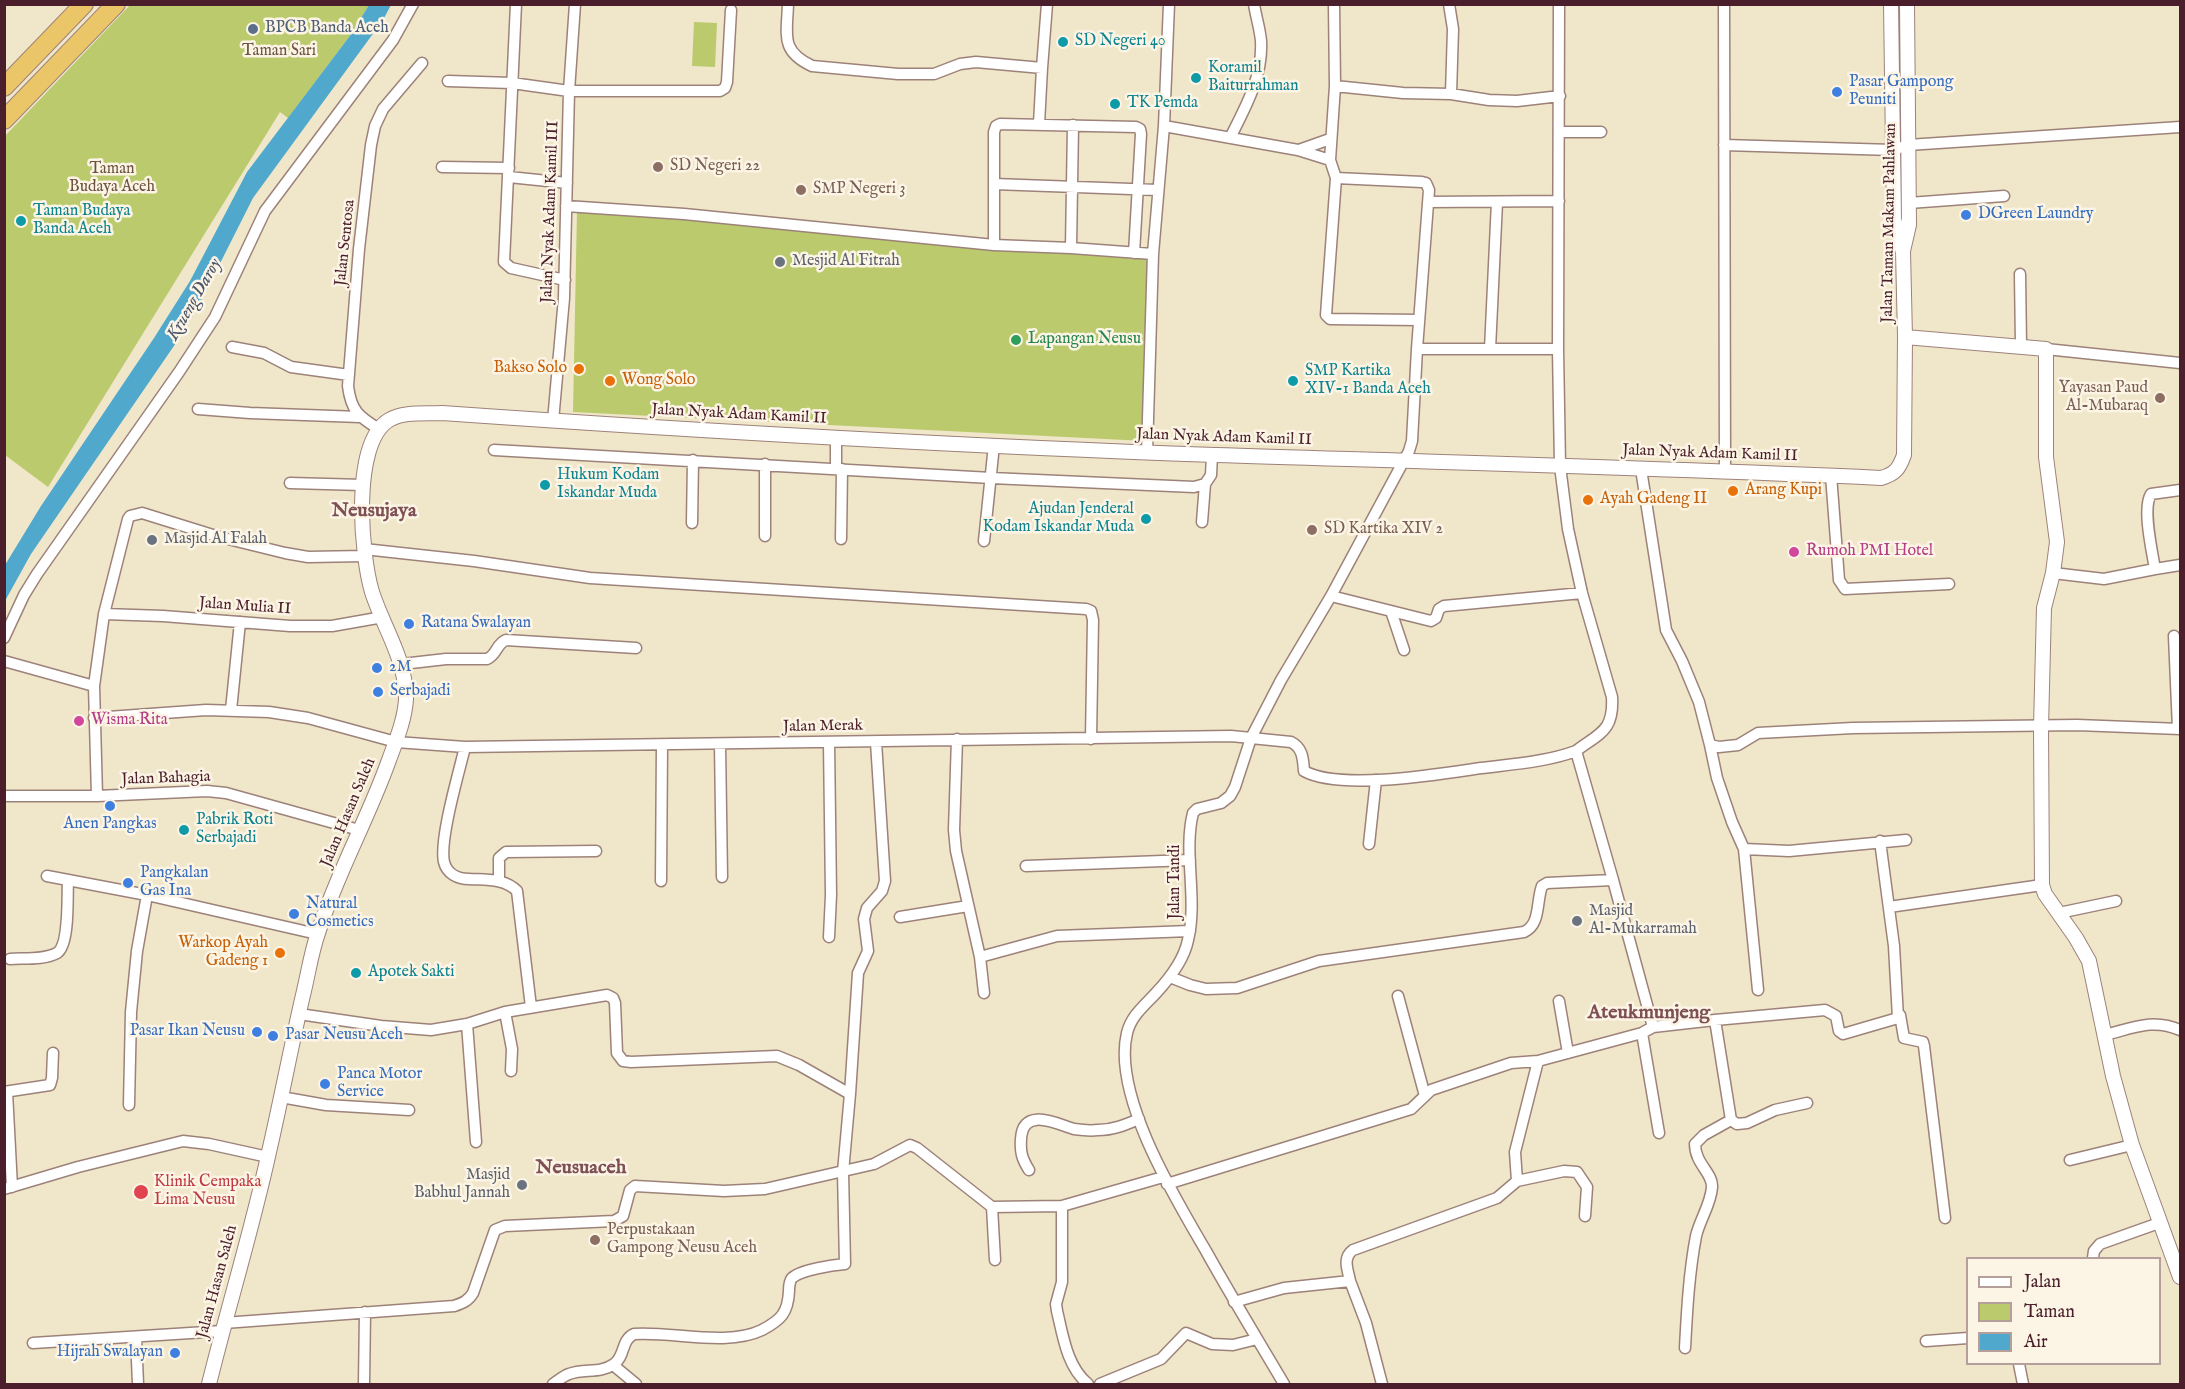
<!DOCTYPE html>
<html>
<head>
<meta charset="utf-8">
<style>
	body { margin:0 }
	#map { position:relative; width:2185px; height:1389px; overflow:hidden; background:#f0e6c9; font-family:"IM FELL English",serif }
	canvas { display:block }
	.frame { position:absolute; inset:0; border:6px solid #4a1f2b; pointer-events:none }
	.legend { position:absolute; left:1966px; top:1257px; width:195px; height:108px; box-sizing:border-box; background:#fcf5e5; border:2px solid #b59f9b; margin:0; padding:8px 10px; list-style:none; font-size:18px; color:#4a1f2b }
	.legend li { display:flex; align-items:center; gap:12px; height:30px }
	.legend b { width:30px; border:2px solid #b59f9b }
</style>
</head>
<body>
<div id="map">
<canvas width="2185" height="1389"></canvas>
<div class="frame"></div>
<ul class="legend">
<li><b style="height:8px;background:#fff"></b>Jalan</li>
<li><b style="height:16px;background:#baca6d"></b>Taman</li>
<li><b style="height:16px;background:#50a9cd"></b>Air</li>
</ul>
</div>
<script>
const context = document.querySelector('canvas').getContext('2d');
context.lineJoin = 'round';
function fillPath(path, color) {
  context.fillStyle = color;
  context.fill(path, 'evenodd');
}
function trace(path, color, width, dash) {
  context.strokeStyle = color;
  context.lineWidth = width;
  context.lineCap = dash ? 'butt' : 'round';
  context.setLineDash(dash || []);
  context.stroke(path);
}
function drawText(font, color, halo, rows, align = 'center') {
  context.font = font + ' "IM FELL English",serif';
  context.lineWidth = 5;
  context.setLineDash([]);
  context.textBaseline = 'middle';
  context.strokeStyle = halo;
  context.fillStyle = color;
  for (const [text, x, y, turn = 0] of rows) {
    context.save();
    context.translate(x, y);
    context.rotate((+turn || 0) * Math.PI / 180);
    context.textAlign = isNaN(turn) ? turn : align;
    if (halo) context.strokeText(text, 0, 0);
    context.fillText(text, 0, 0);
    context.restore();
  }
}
const green = new Path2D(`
	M 130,5 L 369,5 L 349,37 L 288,118 L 280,112 L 48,487 L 5,455 L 5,136 Z
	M 694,22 L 717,23 L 715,67 L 692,66 Z
	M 577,211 L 1157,255 L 1145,441 L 573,412 Z`);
const water = new Path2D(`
	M 369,5 L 391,5 L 383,20 L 253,198 L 199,305 L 178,340 L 31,554 L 5,601 L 5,565 L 41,506 L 154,338 L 190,281 L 247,172 L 349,37 Z`);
const minor = new Path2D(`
	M 516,4 L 504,262 L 511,268 L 565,280
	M 788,4 C 787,35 780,51 812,66 L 898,74 L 934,74 L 960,64 L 976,62 L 1042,68 L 1047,4
	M 1334,4 L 1335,86 L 1330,160 L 1336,178 L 1326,315 L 1330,319 L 1419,320
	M 1449,4 L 1453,29 L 1451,94
	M 1724,4 L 1725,470
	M 448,81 L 512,83 L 569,91 L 720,91 L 725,88 L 727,82 L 731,10
	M 1335,86 L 1403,93 L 1451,94 L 1489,100 L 1517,101 L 1560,96
	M 1039,124 L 1042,68
	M 1164,126 L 1298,150 L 1330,160
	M 1559,132 L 1601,132
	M 1230,138 C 1245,108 1263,77 1261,41 C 1260,29 1256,17 1254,4
	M 1724,145 L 1893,150 L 1908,145 L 2180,127
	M 1299,150 L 1330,139
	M 442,167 L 509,168
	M 509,177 L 567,183
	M 994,184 L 1158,190
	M 1429,202 L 1559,201
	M 1909,203 L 2004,196
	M 566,206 L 684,214 L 994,245 L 1071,248 L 1153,254
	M 994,245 L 994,132 L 996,126 L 1000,124 L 1136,127 L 1140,129 L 1141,134 L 1134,253
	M 1071,248 L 1073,125
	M 2020,274 L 2021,346
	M 232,347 L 264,353 L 291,367 L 349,375
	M 1417,349 L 1558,349
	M 1490,349 L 1497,202
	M 2046,349 L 2180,363
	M 198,409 L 250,413 L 360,417
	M 553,421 L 564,298 L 569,91 L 575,4
	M 379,429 C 359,417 351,411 348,386 L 359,249 L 371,145 L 375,126 L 383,109 L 422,63
	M 494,450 L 991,478 L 1194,487 L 1205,484 L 1211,475 L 1212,455
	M 1147,452 L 1153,254 L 1164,126 L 1169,4
	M 836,468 L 836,437
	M 1641,469 L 1666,630 L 1682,661 L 1699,702 L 1710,745
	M 1831,475 L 1839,580 L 1845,589 L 1949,584
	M 290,483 L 363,485
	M 2180,490 L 2151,494 C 2142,508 2152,551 2155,569 L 2180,565
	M 1202,522 L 1205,484
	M 692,523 L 693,460
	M 765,536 L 765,464
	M 841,539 L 842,469
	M 984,541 L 994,445
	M 364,549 L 474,561 L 590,578 L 1086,609 L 1091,611 L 1093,620 L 1091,739
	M 2053,573 L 2104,579 L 2155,569
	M 1331,596 L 1431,621 L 1436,618 L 1439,609 L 1444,606 L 1582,593
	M 1391,611 L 1404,650
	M 104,614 L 163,616 L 290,626 L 332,626 L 383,617
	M 2174,636 L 2178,729
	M 4,638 L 24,595 L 37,574 L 179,372 L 215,317 L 265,211 L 393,40 L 413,4
	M 4,661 L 94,686
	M 402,664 L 446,659 L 487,659 C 497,655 496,644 506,640 L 636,648
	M 231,710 L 240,622
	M 94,718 L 206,710 L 269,712 L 308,718 L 396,742 L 465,747 L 1231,736 L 1291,742 C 1303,748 1303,759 1304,771 C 1340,791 1440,774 1481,768 C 1513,764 1546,762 1576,751
	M 957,739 L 954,830 L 956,851 L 980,957 L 984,993
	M 720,745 L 722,877
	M 465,747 C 459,772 439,840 444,862 C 447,874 458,879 469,879 C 485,880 505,878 517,891 L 531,1007
	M 4,796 L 97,796 L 207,791 L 226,793 L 359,830
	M 97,796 L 94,686 L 104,614 L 128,519 L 130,516 L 142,513 L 216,536 L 285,553 L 308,557 L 365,556
	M 1369,844 L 1376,780
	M 1744,849 L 1789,851 L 1906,840
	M 1026,866 L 1190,860
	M 47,876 L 147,895 L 317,934
	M 499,881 L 499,858 L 506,852 L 596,851
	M 661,881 L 662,745
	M 1889,907 L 2042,885
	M 2059,913 L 2116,901
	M 900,917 L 968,906
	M 829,937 L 831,895 L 829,742
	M 980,957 L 1057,936 L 1190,931
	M 10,959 C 24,958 44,960 57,953 C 70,945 67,895 68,880
	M 1170,977 L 1190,985 L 1206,989 L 1237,988 L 1319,961 L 1524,932 C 1541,924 1536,902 1542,886 L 1547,883 L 1613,880 L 1576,751 C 1600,733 1614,731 1612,697 L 1582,593 L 1568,529 L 1560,466 L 1558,349 L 1559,4
	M 1758,990 L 1744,849 L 1732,822 L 1717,778 L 1710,745 L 1719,747 L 1738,745 L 1758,733 L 1853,728 L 2077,725 L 2180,729
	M 1398,996 L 1425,1096
	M 1559,1001 L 1568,1053
	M 505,1012 L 512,1049 L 511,1071
	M 299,1014 L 381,1026 L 431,1030 L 467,1024 L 505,1012 L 607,995 L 613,998 L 615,1003 L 617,1053 L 623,1061 L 631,1062 L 777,1056 L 799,1065 L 850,1094
	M 1900,1015 L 1904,1038 L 1923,1042 L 1924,1046 L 1945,1218
	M 1715,1020 L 1825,1010 L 1836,1016 L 1839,1031 L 1843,1034 L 1898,1018 L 1894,946 L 1880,841
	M 467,1024 L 476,1142
	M 1653,1027 L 1715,1020 L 1731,1120
	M 1642,1033 L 1659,1133
	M 2105,1035 C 2133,1028 2153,1018 2180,1030
	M 4,1092 L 50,1085 L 52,1078 L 53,1053
	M 7,1092 L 12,1187
	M 281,1097 L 326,1105 L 409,1110
	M 129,1105 L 131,1012 L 137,951 L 147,895
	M 2070,1160 L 2132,1145
	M 1029,1170 C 1022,1159 1020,1152 1021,1139 C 1023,1106 1057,1124 1074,1129 C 1081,1130 1090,1131 1098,1130 C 1113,1130 1125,1125 1139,1119
	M 1517,1181 L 1564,1171 L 1577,1172 L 1587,1187 L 1585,1216
	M 1167,1184 L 1411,1109 L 1431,1090 L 1511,1063 L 1538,1061 L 1642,1033 L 1653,1027 L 1613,880
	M 4,1189 L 78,1167 L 183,1141 L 209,1144 L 268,1157
	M 1062,1206 L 1062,1282 L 1056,1304 L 1057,1311 C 1063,1336 1067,1367 1088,1384
	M 992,1207 L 995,1260
	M 2093,1258 L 2094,1251 L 2100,1244 L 2159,1223
	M 1350,1281 C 1348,1270 1342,1258 1353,1250 L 1497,1198 L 1517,1181 L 1515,1152 L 1538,1061
	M 1234,1302 L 1284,1288 L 1350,1281 L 1366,1323 L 1382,1384
	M 224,1323 L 454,1306 C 463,1303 468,1301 473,1293 L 495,1230 L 505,1226 L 614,1221 L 623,1216 L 630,1190 L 635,1186 L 724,1191 L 765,1189 L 874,1164 L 910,1145 L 917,1148 L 992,1207 L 1062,1206 L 1163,1177
	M 136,1337 L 138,1384
	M 1926,1341 L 1968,1338
	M 33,1343 L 222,1331
	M 1685,1348 C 1687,1310 1689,1273 1696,1236 C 1700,1219 1711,1204 1712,1187 C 1713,1173 1695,1164 1695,1144 L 1704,1135 L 1731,1120 L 1737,1124 L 1747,1123 L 1775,1110 L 1807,1103
	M 2019,1364 L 2023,1384
	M 613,1365 L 636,1384
	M 364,1384 L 365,1312
	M 553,1384 C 558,1381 563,1376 569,1374 C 584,1368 600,1374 614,1364 C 625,1357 621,1340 634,1334 C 672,1331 727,1347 762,1330 C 781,1320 788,1313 789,1291 C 789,1287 789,1282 792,1278 C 800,1270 833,1265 845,1264 L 843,1172 L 850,1094 L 858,973 L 868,951 L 864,919 L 867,908 L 882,891 L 885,881 L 876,742
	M 1100,1384 L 1161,1359 L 1186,1333 L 1212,1344 L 1233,1345 L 1257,1339
	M 1284,1384 C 1258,1340 1231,1296 1206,1251 C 1175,1198 1112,1095 1127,1033 C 1131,1016 1144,1006 1156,993 C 1170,978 1184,960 1188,940 C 1198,899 1183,852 1193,813 L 1197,809 L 1221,803 L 1230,796 L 1235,787 L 1251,738 L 1281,680 L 1331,596 L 1409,451 L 1412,441 L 1417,349 L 1429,190 L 1426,183 L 1422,182 L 1336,178`);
const tertiary = new Path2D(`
	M 1891,4 L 1894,219 L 1902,249
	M 1905,337 L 2046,349 L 2046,457 L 2057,542 L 2053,573 L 2044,608 L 2041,727 L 2042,885 L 2045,894 L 2076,938 L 2089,961 L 2113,1076 L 2132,1145 L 2180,1277
	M 209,1384 C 228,1307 252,1230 269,1152 C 281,1100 291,1047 303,995 C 308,975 311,953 318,933 C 337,873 368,819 389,760 C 396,741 405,719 406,699 C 406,659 384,629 372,592 C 361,555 351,443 389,420 C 404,411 425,414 442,413 C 699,431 957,446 1215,455 C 1437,462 1659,468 1881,478 C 1895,474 1899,469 1904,455 L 1905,337 L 1903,251 L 1909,225 L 1907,4`);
const trunk = new Path2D(`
	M 4,87 L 84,4
	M 4,120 L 116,4`);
const markers = [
	[253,29,6,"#5c6f8a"],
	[1063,42,6,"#0f9aa8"],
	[1196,78,6,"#0f9aa8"],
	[1837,92,6,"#3f7fe0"],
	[1115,104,6,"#0f9aa8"],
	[658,167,6,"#8d6e63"],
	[801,190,6,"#8d6e63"],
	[1966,215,6,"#3f7fe0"],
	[21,221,6,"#0f9aa8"],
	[780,262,6,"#6b7280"],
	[1016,340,6,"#2e9e5b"],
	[579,369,6,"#e8710a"],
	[610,381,6,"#e8710a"],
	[1293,381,6,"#0f9aa8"],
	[2160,398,6,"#8d6e63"],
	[545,485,6,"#0f9aa8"],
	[1733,491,6,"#e8710a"],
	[1588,500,6,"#e8710a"],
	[1146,519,6,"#0f9aa8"],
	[1312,530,6,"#8d6e63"],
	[152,540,6,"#6b7280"],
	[1794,552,6,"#d1479c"],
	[409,624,6,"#3f7fe0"],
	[377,668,6,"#3f7fe0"],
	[378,692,6,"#3f7fe0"],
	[79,721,6,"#d1479c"],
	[110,806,6,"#3f7fe0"],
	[184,830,6,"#0f9aa8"],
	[128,883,6,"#3f7fe0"],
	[294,914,6,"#3f7fe0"],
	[1577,921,6,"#6b7280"],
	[280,953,6,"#e8710a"],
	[356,973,6,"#0f9aa8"],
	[257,1032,6,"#3f7fe0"],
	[273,1036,6,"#3f7fe0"],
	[325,1084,6,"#3f7fe0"],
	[522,1185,6,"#6b7280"],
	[141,1192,8,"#e0444e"],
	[595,1240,6,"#8d6e63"],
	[175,1353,6,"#3f7fe0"]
];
const serviceNames = [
	["BPCB Banda Aceh",265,29]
];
const cultureNames = [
	["SD Negeri 40",1075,42],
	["Koramil",1208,69],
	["Baiturrahman",1208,87],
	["TK Pemda",1127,104],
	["Taman Budaya",33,212],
	["Banda Aceh",33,230],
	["SMP Kartika",1305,372],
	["XIV-1 Banda Aceh",1305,390],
	["Hukum Kodam",557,476],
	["Iskandar Muda",557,494],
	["Ajudan Jenderal",1134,510,"right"],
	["Kodam Iskandar Muda",1134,528,"right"],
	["Pabrik Roti",196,821],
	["Serbajadi",196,839],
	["Apotek Sakti",368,973]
];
const parkNames = [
	["Taman Sari",279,52],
	["Taman",112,170],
	["Budaya Aceh",112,188]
];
const shopNames = [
	["Pasar Gampong",1849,83],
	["Peuniti",1849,101],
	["DGreen Laundry",1978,215],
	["Ratana Swalayan",421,624],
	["2M",389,668],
	["Serbajadi",390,692],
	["Anen Pangkas",110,825,"center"],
	["Pangkalan",140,874],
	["Gas Ina",140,892],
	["Natural",306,905],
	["Cosmetics",306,923],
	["Pasar Ikan Neusu",245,1032,"right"],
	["Pasar Neusu Aceh",285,1036],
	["Panca Motor",337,1075],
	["Service",337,1093],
	["Hijrah Swalayan",163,1353,"right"]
];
const educationNames = [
	["SD Negeri 22",670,167],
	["SMP Negeri 3",813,190],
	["Yayasan Paud",2148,389,"right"],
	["Al-Mubaraq",2148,407,"right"],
	["SD Kartika XIV 2",1324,530],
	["Perpustakaan",607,1231],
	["Gampong Neusu Aceh",607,1249]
];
const streetNames = [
	["Jalan Nyak Adam Kamil III",551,212,-88],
	["Jalan Taman Makam Pahlawan",1890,223,-89],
	["Jalan Sentosa",346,243,-84],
	["Jalan Nyak Adam Kamil II",739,415,3],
	["Jalan Nyak Adam Kamil II",1224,438,2],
	["Jalan Nyak Adam Kamil II",1710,454,2],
	["Jalan Mulia II",245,607,4],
	["Jalan Merak",823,727,-1],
	["Jalan Bahagia",166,779,-2],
	["Jalan Hasan Saleh",349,813,-67],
	["Jalan Tandi",1176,882,-90],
	["Jalan Hasan Saleh",218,1282,-75]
];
const worshipNames = [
	["Mesjid Al Fitrah",792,262],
	["Masjid Al Falah",164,540],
	["Masjid",1589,912],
	["Al-Mukarramah",1589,930],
	["Masjid",510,1176,"right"],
	["Babhul Jannah",510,1194,"right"]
];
const leisureNames = [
	["Lapangan Neusu",1028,340]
];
const foodNames = [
	["Bakso Solo",567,369,"right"],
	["Wong Solo",622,381],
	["Arang Kupi",1745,491],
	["Ayah Gadeng II",1600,500],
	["Warkop Ayah",268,944,"right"],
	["Gadeng 1",268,962,"right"]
];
const hotelNames = [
	["Rumoh PMI Hotel",1806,552],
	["Wisma Rita",91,721]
];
const healthNames = [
	["Klinik Cempaka",154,1183],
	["Lima Neusu",154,1201]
];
const waterNames = [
	["Krueng Daroy",195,300,-60]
];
const quarterNames = [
	["Neusujaya",374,512],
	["Ateukmunjeng",1649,1014],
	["Neusuaceh",581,1169]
];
fillPath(green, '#baca6d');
fillPath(water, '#50a9cd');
trace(minor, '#9d827a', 13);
trace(tertiary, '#9d827a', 16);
trace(trunk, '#9d827a', 20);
trace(minor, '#fff', 10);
trace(tertiary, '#fff', 14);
trace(trunk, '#eac669', 18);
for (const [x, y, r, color] of markers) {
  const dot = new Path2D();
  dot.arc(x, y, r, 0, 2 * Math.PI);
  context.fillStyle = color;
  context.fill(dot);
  trace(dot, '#fcf5e5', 2);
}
drawText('16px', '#4e5e75', '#fcf5e5', serviceNames, 'left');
drawText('16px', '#0d838f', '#fcf5e5', cultureNames, 'left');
drawText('16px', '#6c523f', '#fcf5e5', parkNames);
drawText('16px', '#366cbe', '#fcf5e5', shopNames, 'left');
drawText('16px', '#785e54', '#fcf5e5', educationNames, 'left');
drawText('16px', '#4a1f2b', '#fcf5e5', streetNames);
drawText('16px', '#5b616d', '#fcf5e5', worshipNames, 'left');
drawText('16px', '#27864d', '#fcf5e5', leisureNames, 'left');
drawText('16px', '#c56008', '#fcf5e5', foodNames, 'left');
drawText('16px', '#b23c85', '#fcf5e5', hotelNames, 'left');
drawText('16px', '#be3a42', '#fcf5e5', healthNames, 'left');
drawText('italic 18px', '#4c566c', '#fcf5e5', waterNames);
drawText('bold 20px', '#7e5055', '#fcf5e5', quarterNames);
</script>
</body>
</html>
